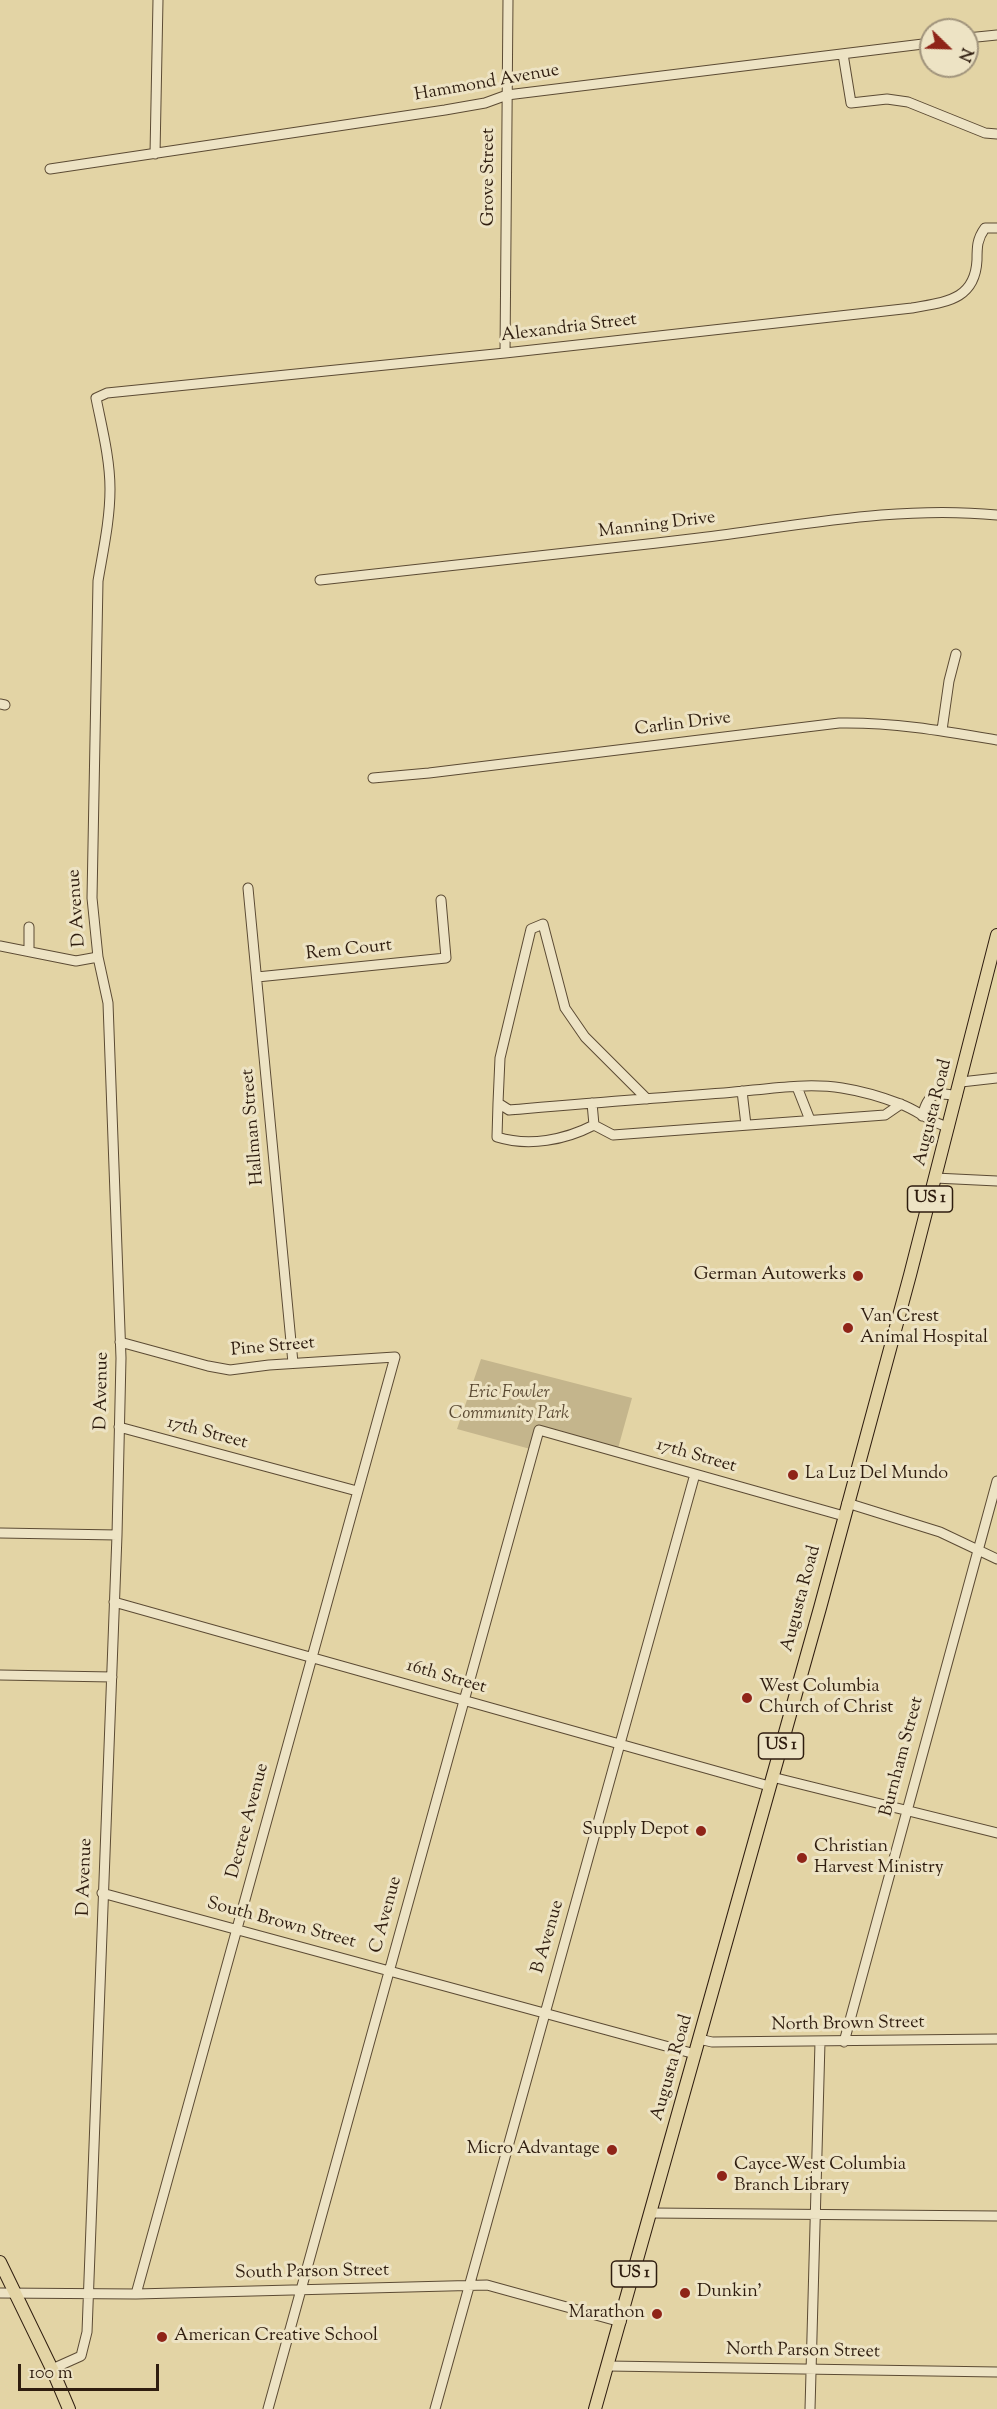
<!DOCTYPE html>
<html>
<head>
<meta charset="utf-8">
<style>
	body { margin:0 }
	#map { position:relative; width:997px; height:2409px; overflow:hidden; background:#e3d4a5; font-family:"Sorts Mill Goudy",serif }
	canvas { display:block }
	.north { position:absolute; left:919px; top:18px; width:60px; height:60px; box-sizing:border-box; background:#ede3c4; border:2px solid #a1947c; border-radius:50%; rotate:113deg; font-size:16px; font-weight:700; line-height:24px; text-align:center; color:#2f1d0f }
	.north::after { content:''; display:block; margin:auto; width:21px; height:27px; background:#8f2418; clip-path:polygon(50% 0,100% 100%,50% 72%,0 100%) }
	.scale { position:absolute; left:18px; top:2364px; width:141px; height:27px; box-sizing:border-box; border:3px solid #2f1d0f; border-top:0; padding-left:8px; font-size:18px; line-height:21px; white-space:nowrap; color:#2f1d0f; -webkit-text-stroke:4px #ede3c4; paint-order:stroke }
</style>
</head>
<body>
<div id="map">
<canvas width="997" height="2409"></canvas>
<div class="north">N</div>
<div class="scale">100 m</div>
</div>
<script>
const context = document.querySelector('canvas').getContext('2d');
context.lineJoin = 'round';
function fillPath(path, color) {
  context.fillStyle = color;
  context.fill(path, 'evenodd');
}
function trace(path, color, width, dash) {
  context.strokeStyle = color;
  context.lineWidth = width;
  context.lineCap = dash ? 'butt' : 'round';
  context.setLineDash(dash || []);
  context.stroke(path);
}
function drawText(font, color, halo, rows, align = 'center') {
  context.font = font + ' "Sorts Mill Goudy",serif';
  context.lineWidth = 6;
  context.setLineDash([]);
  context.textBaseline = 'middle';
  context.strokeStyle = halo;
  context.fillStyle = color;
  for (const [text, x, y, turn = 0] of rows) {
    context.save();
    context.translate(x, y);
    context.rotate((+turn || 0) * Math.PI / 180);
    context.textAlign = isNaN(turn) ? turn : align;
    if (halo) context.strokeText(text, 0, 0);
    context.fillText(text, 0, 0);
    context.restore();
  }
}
const green = new Path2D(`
	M 481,1359 L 632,1398 L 617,1452 L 540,1430 L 534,1450 L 457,1429 Z`);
const minor = new Path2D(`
	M 967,38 L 997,35
	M 843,54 L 851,103 L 887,99 L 908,102 L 985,133 L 997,134
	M 155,154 L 158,0
	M 50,169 L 445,110 L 485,103 L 507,95 L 931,43
	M 505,353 L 508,0
	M 320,580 C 447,567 573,553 699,538 C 798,526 897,505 997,515
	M 0,704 L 5,705
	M 942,730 L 949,681 L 956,654
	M 373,778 L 429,773 L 839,723 C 893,722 944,731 997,740
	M 248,888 L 293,1363
	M 29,927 L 29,950
	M 0,946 L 76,961 L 98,957
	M 257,977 L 446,958 L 441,900
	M 961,1082 L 997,1078
	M 797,1087 L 810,1120
	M 742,1091 L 746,1125
	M 647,1099 L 585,1037 L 565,1008 L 543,924 L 531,929 L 500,1058 L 498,1103 L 509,1110 C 581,1104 652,1098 724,1093 C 762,1090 804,1082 842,1088 C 861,1091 882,1097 900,1104 C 918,1110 930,1123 949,1127
	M 498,1103 L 497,1137 C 529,1147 565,1140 594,1125 L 613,1135 L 885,1115 L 901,1104
	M 592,1103 L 594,1125
	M 922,1116 C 929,1093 934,1091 957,1096
	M 935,1178 L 997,1181
	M 120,1342 L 208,1366 L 230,1370 L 269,1365 L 395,1357 L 136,2294
	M 119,1427 L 357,1491
	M 847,1503 L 940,1532 L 997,1559
	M 0,1533 L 117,1535
	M 114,1602 L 769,1786
	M 0,1675 L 112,1677
	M 772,1777 L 997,1833
	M 102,1893 L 695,2054
	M 699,2039 L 712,2042 L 997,2039
	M 844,2042 L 997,1481
	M 651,2213 L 997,2216
	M 0,2293 L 136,2294 L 487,2285 L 621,2322
	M 608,2366 L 997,2372
	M 52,2369 L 81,2356 L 87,2332 L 117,1535 L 121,1358 L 108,1003 L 98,957 L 92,898 L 98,581 C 103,551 110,520 110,489 C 110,459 102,428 96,398 L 107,393 L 505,353 L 912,308 C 944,302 975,301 977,260 C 977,247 977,239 985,228 L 997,228
	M 268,2409 L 539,1430 L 844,1516
	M 435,2409 L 695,1474
	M 810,2409 L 820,2042`);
const major = new Path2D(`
	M 0,2262 L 52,2369 L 69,2409
	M 595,2409 L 820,1608 L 910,1275 L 997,935`);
const markers = [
	[858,1276,6,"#8f2418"],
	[848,1328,6,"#8f2418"],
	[793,1475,6,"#8f2418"],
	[747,1698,6,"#8f2418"],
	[701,1831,6,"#8f2418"],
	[802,1858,6,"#8f2418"],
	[612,2150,6,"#8f2418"],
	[722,2176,6,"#8f2418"],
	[685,2293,6,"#8f2418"],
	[657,2314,6,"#8f2418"],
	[162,2337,6,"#8f2418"]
];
const shields = [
	[930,1199,45],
	[781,1746,45],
	[634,2274,45]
];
const shieldNames = [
	["US 1",930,1199],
	["US 1",781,1746],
	["US 1",634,2274]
];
const streetNames = [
	["Hammond Avenue",487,84,-10],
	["Grove Street",490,177,-90],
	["Alexandria Street",569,329,-7],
	["Manning Drive",657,526,-7],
	["Carlin Drive",683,725,-7],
	["D Avenue",78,908,-94],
	["Rem Court",349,951,-6],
	["Augusta Road",934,1113,-76],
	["Hallman Street",254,1127,-95],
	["Pine Street",273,1348,-5],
	["D Avenue",103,1391,-89],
	["17th Street",207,1434,15],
	["17th Street",696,1457,16],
	["Augusta Road",802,1599,-75],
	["16th Street",446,1678,16],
	["Burnham Street",903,1757,-75],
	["Decree Avenue",249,1821,-75],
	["D Avenue",86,1877,-88],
	["C Avenue",387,1915,-75],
	["South Brown Street",281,1924,15],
	["B Avenue",549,1937,-74],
	["North Brown Street",848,2025,-1],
	["Augusta Road",673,2068,-74],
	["South Parson Street",312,2273,-1],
	["North Parson Street",803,2352,1]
];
const poiNames = [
	["German Autowerks",846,1276,"right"],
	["Van Crest",860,1318],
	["Animal Hospital",860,1339],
	["La Luz Del Mundo",805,1475],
	["West Columbia",759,1688],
	["Church of Christ",759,1709],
	["Supply Depot",689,1831,"right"],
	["Christian",814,1848],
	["Harvest Ministry",814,1869],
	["Micro Advantage",600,2150,"right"],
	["Cayce-West Columbia",734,2166],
	["Branch Library",734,2187],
	["Dunkin'",697,2293],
	["Marathon",645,2314,"right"],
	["American Creative School",174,2337]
];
const parkNames = [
	["Eric Fowler",509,1394],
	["Community Park",509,1415]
];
fillPath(green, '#c4b58c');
trace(minor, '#5c4b34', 11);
trace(major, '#2f1d0f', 14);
trace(minor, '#ede3c4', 9);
trace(major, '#e3d4a5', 12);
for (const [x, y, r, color] of markers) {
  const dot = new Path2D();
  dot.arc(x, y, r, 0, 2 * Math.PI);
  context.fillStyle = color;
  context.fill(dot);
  trace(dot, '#ede3c4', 2);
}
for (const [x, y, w] of shields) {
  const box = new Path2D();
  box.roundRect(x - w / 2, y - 13, w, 26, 4.5);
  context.fillStyle = '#ede3c4';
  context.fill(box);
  trace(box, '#2f1d0f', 1.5);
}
drawText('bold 16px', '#2f1d0f', null, shieldNames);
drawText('18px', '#2f1d0f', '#ede3c4', streetNames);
drawText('18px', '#2f1d0f', '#ede3c4', poiNames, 'left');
drawText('italic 18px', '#5c4b34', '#ede3c4', parkNames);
</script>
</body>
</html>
